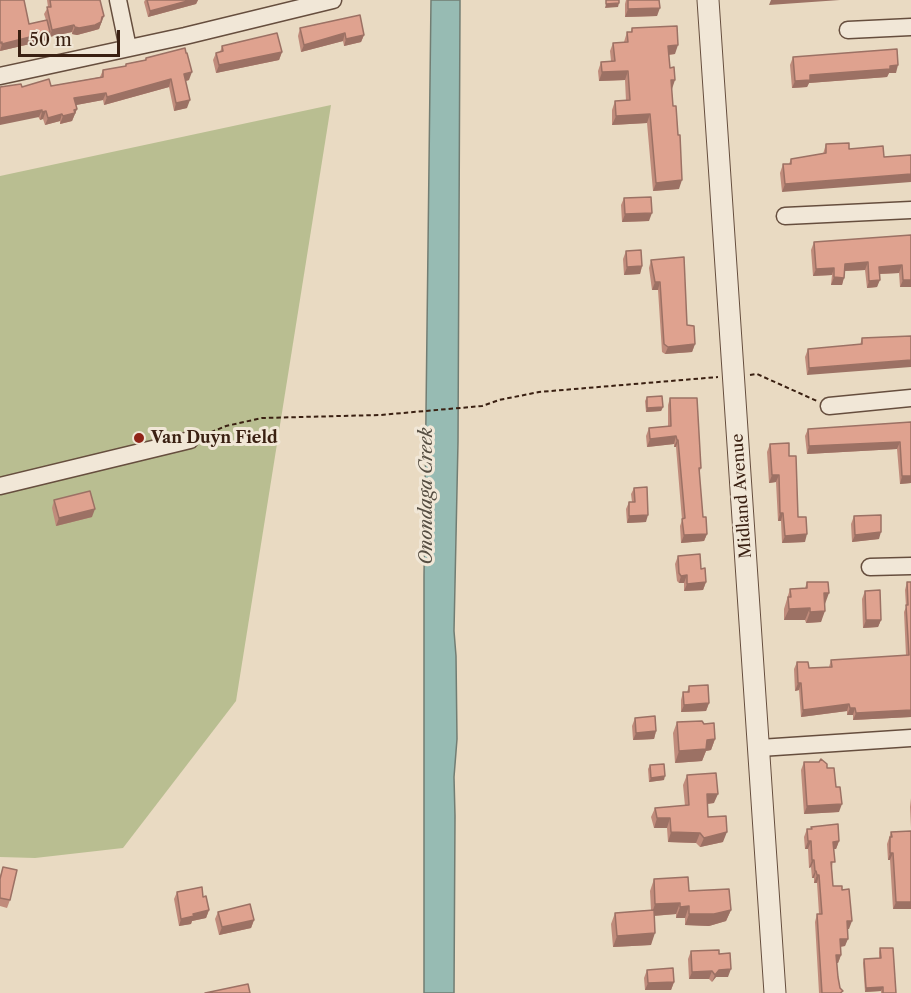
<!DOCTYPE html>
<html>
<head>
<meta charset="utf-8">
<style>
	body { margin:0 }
	#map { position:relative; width:911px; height:993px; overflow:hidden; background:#e9dac2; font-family:"Libre Caslon Text",serif }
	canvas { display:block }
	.scale { position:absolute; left:18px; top:30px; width:102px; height:27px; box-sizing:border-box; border:3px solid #3a2012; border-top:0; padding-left:8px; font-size:18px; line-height:21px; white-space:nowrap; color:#3a2012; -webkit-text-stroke:4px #f1e7d7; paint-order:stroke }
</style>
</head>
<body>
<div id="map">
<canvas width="911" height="993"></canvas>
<div class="scale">50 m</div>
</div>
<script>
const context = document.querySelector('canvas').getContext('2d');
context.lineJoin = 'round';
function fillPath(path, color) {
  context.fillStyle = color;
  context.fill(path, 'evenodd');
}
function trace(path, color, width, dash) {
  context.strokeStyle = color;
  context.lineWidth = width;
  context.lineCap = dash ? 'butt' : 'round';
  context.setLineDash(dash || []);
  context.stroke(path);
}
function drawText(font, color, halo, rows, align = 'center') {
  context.font = font + ' "Libre Caslon Text",serif';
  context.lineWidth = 6;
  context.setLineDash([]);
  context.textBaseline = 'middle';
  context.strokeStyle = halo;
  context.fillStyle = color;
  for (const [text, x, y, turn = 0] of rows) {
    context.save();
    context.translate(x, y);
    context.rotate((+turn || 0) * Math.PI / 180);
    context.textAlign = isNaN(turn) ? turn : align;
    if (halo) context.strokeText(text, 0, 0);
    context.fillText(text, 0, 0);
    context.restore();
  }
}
const green = new Path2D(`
	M 331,105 L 236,701 L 123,848 L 35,858 L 0,857 L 0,176 Z`);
const water = new Path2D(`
	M 431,0 L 460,0 L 460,7 L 458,442 L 454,631 L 456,656 L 457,739 L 454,777 L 455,816 L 454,993 L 424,993 L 424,577 Z`);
const path = new Path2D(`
	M 750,375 L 757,374 L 817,401
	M 204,435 L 226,426 L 262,418 L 380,415 L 482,406 L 499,400 L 539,392 L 718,377`);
const minor = new Path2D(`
	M 118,0 L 128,48
	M 848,30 L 911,27
	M 0,76 L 185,36 L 333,0
	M 785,216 L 911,210
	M 829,406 L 911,398
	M 0,486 L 190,440
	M 870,567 L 911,566
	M 760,748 L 911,738`);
const tertiary = new Path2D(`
	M 708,0 L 775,993`);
const wall = new Path2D(`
	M 0,0 L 29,24 L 46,20 L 44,14 L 48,7 L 47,0 L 100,0 L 101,23 L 99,29 L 92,31 L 77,35 L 72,34 L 72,32 L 49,37 L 49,35 L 47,40 L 0,51 Z
	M 145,0 L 198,0 L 196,4 L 148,17 L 144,2 Z
	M 626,0 L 659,0 L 657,16 L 625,17 L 625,4 Z
	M 300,28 L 364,35 L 361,42 L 344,46 L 343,41 L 301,52 L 298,36 Z
	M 632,28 L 675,54 L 669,55 L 679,189 L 653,191 L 647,123 L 612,125 L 612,110 L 615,101 L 626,101 L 625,80 L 599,81 L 598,71 L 601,62 L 611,61 L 610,51 L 613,43 L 624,42 L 627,32 L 631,32 Z
	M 222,46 L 282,52 L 279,60 L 216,73 L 213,60 L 216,53 L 220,52 Z
	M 793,57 L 896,73 L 889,73 L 887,77 L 809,83 L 807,87 L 792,88 L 790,65 Z
	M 146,58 L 189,80 L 186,81 L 187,108 L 174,111 L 169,87 L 104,105 L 103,100 L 76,105 L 77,109 L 72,121 L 60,124 L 60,121 L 45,125 L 43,119 L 40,120 L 22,87 L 51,86 L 100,77 L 103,70 L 125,66 L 126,64 L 145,60 Z
	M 849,143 L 782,192 L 780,173 L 783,164 L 789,164 L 791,159 L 823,154 L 826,144 Z
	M 624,198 L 649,221 L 622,222 L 621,205 Z
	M 911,235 L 911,287 L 900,287 L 899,273 L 880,274 L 877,287 L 867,288 L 865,270 L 845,271 L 842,285 L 831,285 L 832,275 L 813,276 L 811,250 L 814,242 Z
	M 626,251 L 642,266 L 640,274 L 624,275 L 623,259 Z
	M 651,260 L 687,325 L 695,344 L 692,352 L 665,354 L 662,352 L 658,290 L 652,290 L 649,268 Z
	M 911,336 L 807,375 L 805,357 L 808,349 L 860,345 L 862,338 Z
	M 647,397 L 663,407 L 661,411 L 646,412 L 645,401 Z
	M 670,398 L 701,468 L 699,473 L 703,517 L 707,534 L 704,541 L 681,543 L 680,526 L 682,520 L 676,447 L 674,447 L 674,444 L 647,447 L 646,436 L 649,428 L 668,426 L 668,405 Z
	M 911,422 L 911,483 L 900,484 L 897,449 L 807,454 L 805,436 L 808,429 Z
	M 770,444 L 789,456 L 798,517 L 805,542 L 782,543 L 781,521 L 778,521 L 776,482 L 769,483 L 767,452 Z
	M 634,488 L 646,522 L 627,523 L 626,509 L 629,502 L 632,502 L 631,494 Z
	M 54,500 L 92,517 L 56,526 L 52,508 Z
	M 854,516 L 879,539 L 852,542 L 851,524 Z
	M 678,556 L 701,569 L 706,582 L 703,590 L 684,591 L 684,583 L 679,583 L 677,581 L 675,564 Z
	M 807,582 L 824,604 L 821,622 L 806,623 L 805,620 L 784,620 L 784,609 L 790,589 L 805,588 Z
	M 907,582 L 911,582 L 911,717 L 853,720 L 853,715 L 847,715 L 847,711 L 801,717 L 799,690 L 795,691 L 794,669 L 797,662 L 809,668 L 829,667 L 831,660 L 906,656 L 904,612 L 906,607 L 905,590 Z
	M 865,591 L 881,620 L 878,627 L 863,628 L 862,599 Z
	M 689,686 L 709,703 L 706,711 L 681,712 L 681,700 L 683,692 L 687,692 Z
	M 635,718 L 656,731 L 654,739 L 633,740 L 632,726 Z
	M 677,722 L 715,739 L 711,750 L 706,751 L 702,761 L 675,763 L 673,733 Z
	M 804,762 L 827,768 L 836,787 L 839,812 L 804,814 L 801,770 Z
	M 650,765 L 664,780 L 649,782 L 648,769 Z
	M 687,775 L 714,803 L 708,804 L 708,817 L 723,842 L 700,847 L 696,843 L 668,842 L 667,828 L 654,828 L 651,817 L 655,808 L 685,806 L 683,785 Z
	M 911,798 L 911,828 L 910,807 Z
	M 811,827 L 839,841 L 836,849 L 834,849 L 832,869 L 833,886 L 849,929 L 848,929 L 845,946 L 840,947 L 841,955 L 838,963 L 837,963 L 838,977 L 840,988 L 842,993 L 819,993 L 815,922 L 817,914 L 819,914 L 817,883 L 814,883 L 814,878 L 812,878 L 811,867 L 809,868 L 808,849 L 805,849 L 804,837 L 807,829 L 811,829 Z
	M 911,831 L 911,909 L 893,909 L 890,860 L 888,860 L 887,844 L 891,832 Z
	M 3,867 L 10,900 L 7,908 L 0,906 L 0,876 Z
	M 654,879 L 689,891 L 731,910 L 726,921 L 709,926 L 685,925 L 685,918 L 676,918 L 676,914 L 654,916 L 651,945 L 613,947 L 611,924 L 615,913 L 651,910 L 650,891 Z
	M 177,892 L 203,897 L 209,910 L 206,918 L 192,921 L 191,924 L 179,926 L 174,899 Z
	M 218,912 L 254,920 L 251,928 L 219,935 L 215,919 Z
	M 880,948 L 896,993 L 881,993 L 881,991 L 865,992 L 863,963 L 864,959 L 879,958 L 879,952 Z
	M 691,951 L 719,954 L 728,977 L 716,977 L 712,982 L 709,979 L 689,979 L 688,959 Z
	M 647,970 L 674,982 L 671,990 L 645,990 L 644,978 Z`);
const shadedWall = new Path2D(`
	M 191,0 L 198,0 L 196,4 L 148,17 L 150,11 Z
	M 771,0 L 840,0 L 769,5 Z
	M 619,3 L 618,7 L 605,8 L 606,4 Z
	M 660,8 L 657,16 L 625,17 L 628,9 Z
	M 104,16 L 99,29 L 92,31 L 77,35 L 72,34 L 75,27 Z
	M 74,25 L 72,32 L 49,37 L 52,30 Z
	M 50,32 L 47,40 L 0,51 L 2,44 Z
	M 345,33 L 343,41 L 301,52 L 304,45 Z
	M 364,35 L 361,42 L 344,46 L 346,39 Z
	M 678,45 L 675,54 L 664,55 L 668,46 Z
	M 282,52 L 279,60 L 216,73 L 219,65 Z
	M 898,65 L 896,73 L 889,73 L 887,77 L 809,83 L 807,87 L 792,88 L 795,81 L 810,75 Z
	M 628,71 L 625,80 L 599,81 L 602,72 Z
	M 192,72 L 189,80 L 181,82 L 184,74 Z
	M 171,79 L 169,87 L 104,105 L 107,97 Z
	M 671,80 L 675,80 L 672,89 Z
	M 106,93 L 103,100 L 71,106 L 74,98 Z
	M 190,100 L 187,108 L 174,111 L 176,103 Z
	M 77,109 L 72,121 L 60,124 L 63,116 Z
	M 42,110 L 39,117 L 0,125 L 0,118 Z
	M 46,111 L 43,119 L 40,120 L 42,112 Z
	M 62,114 L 60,121 L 45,125 L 48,118 Z
	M 650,114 L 647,123 L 612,125 L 616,116 Z
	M 911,174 L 911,182 L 782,192 L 785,184 Z
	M 682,180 L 679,189 L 653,191 L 656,183 Z
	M 652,213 L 649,221 L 622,222 L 625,214 Z
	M 868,262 L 865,270 L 842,271 L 845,264 Z
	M 902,265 L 899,273 L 877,274 L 879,267 Z
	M 642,266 L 640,274 L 624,275 L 627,267 Z
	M 834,268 L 832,275 L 813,276 L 816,269 Z
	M 834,277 L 844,278 L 842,285 L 831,285 Z
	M 880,280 L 877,287 L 867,288 L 869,281 Z
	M 903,280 L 911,280 L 911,287 L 900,287 Z
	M 655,282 L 660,282 L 658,290 L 652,290 Z
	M 695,344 L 692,352 L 665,354 L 668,347 Z
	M 911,360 L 911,367 L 807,375 L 809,368 Z
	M 663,407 L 661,411 L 646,412 L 647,408 Z
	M 676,436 L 674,444 L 647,447 L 650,439 Z
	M 677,440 L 678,440 L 676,447 L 674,447 Z
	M 900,442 L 897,449 L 807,454 L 809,446 Z
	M 772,475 L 779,475 L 776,482 L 769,483 Z
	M 902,476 L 911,476 L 911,483 L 900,484 Z
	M 95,509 L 92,517 L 56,526 L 59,518 Z
	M 780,513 L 783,513 L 781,521 L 778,521 Z
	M 648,515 L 646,522 L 627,523 L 629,516 Z
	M 881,532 L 879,539 L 852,542 L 855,535 Z
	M 707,534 L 704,541 L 681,543 L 684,535 Z
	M 807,534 L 805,542 L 782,543 L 785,536 Z
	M 687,575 L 684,583 L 679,583 L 681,576 Z
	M 706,582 L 703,590 L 684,591 L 687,584 Z
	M 824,593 L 829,593 L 825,604 Z
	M 810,608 L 805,620 L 784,620 L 789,609 Z
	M 825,611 L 821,622 L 806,623 L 810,612 Z
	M 866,620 L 881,620 L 878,627 L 863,628 Z
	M 798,683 L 801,683 L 799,690 L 795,691 Z
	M 709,703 L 706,711 L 681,712 L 684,705 Z
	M 849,704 L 847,711 L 801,717 L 803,710 Z
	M 850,708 L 855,708 L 853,715 L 847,715 Z
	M 911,710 L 911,717 L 853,720 L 856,713 Z
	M 656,731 L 654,739 L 633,740 L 636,733 Z
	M 715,739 L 711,750 L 706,751 L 702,761 L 675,763 L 679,751 L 707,740 Z
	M 665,776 L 664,780 L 649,782 L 651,778 Z
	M 707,794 L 718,794 L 714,803 L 704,804 Z
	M 842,804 L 839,812 L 804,814 L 807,806 Z
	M 657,818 L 670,818 L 667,828 L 654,828 Z
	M 671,832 L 700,833 L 696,843 L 668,842 Z
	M 727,832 L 723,842 L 700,847 L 704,838 Z
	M 808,841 L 811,841 L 808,849 L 805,849 Z
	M 839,841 L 836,849 L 831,849 L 833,842 Z
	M 890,853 L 893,853 L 890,860 L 888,860 Z
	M 812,860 L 814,860 L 811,867 L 809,868 Z
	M 815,871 L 816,871 L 814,878 L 812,878 Z
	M 817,875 L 819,875 L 817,883 L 814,883 Z
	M 896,902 L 911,902 L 911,909 L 893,909 Z
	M 680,903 L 676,914 L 651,916 L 655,904 Z
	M 689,906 L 685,918 L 676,918 L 680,907 Z
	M 209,910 L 206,918 L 192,921 L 191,924 L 179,926 L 181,919 L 193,914 Z
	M 731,910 L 726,921 L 709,926 L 685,925 L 689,914 Z
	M 254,920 L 251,928 L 219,935 L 222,927 Z
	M 847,921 L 852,921 L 849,929 L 845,929 Z
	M 655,933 L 651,945 L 613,947 L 617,936 Z
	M 840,939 L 848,939 L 845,946 L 837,947 Z
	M 836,955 L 841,955 L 838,963 L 834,963 Z
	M 731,969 L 728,977 L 716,977 L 712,982 L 715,975 L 719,970 Z
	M 712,971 L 709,979 L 689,979 L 692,972 Z
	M 674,982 L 671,990 L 645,990 L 648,983 Z
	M 883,987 L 881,991 L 865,992 L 866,988 Z`);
const building = new Path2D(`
	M 0,0 L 24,0 L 29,24 L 47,20 L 50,32 L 2,44 L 2,42 L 0,43 Z
	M 50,0 L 100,0 L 104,16 L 102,17 L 101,22 L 95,25 L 79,28 L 75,27 L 74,25 L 52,30 L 47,7 L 51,7 Z
	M 147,0 L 191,0 L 150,11 Z
	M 606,0 L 619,0 L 619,3 L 606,4 Z
	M 628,0 L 659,0 L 660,8 L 628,9 Z
	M 360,15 L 364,35 L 346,39 L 345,33 L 304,45 L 300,28 Z
	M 677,26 L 678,45 L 668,46 L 670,68 L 674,67 L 675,80 L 671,80 L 673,106 L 676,106 L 678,135 L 680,135 L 682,180 L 656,183 L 650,114 L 616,116 L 615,101 L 630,100 L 628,71 L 602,72 L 601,62 L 615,61 L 613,43 L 628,42 L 627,32 L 632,32 L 632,28 Z
	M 277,33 L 282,52 L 219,65 L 216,53 L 223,51 L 222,46 Z
	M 185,48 L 186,53 L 187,53 L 192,72 L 184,74 L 190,100 L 176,103 L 171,79 L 107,97 L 106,93 L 74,98 L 77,109 L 74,110 L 75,113 L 63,116 L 62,114 L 48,118 L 46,111 L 42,112 L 42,110 L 0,118 L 0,87 L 21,84 L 22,87 L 49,79 L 51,86 L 103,77 L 103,70 L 126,66 L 126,64 L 146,60 L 146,58 Z
	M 897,49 L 898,65 L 890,66 L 890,69 L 810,75 L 810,80 L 795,81 L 793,57 Z
	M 849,143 L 849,149 L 883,146 L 884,157 L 911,155 L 911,174 L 785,184 L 783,164 L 791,164 L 791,159 L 826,153 L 826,144 Z
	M 651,197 L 652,213 L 625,214 L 624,198 Z
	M 911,235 L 911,280 L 903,280 L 902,265 L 879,267 L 880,280 L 869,281 L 868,262 L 845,264 L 844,278 L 834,277 L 834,268 L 816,269 L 814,242 Z
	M 641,250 L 642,266 L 627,267 L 626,251 Z
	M 684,257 L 687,325 L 694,326 L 695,344 L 668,347 L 664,344 L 660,282 L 655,282 L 651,260 Z
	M 911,336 L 911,360 L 809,368 L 808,349 L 862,344 L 862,338 Z
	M 662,396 L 663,407 L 647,408 L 647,397 Z
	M 670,398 L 697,398 L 701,468 L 699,468 L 703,517 L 706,517 L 707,534 L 684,535 L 682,519 L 685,518 L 678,440 L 677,440 L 676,436 L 650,439 L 649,428 L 671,426 Z
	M 911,422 L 911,476 L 902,476 L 900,442 L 809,446 L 808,429 Z
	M 789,443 L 789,456 L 796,456 L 798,517 L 806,517 L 807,534 L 785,536 L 783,513 L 780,513 L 779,475 L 772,475 L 770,444 Z
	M 647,487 L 648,515 L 629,516 L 629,502 L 635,502 L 634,488 Z
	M 90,491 L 95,509 L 59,518 L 54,500 Z
	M 881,515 L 881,532 L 855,535 L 854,516 Z
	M 700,554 L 701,569 L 705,568 L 706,582 L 687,584 L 687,575 L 681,576 L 679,573 L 678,556 Z
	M 807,582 L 828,582 L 829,593 L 824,593 L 825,611 L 810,612 L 810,608 L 789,609 L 788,597 L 791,597 L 790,589 L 807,588 Z
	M 907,582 L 911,582 L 911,710 L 856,713 L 855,708 L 850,708 L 849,704 L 803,710 L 801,683 L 798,683 L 797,662 L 808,662 L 809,668 L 832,667 L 831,660 L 909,655 L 906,605 L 908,605 Z
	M 880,590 L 881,620 L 866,620 L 865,591 Z
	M 708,685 L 709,703 L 684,705 L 683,692 L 689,692 L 689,686 Z
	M 655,716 L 656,731 L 636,733 L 635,718 Z
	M 702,721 L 704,724 L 714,723 L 715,739 L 707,740 L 706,749 L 679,751 L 677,722 Z
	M 821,759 L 827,764 L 827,768 L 834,768 L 836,787 L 840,787 L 842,804 L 807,806 L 804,762 L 819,762 Z
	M 664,764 L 665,776 L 651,778 L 650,765 Z
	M 716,773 L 718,794 L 707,794 L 708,817 L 726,816 L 727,832 L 704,838 L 700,833 L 671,832 L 670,818 L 657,818 L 655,808 L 689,805 L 687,775 Z
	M 838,824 L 839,841 L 833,842 L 835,862 L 831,862 L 833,886 L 842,886 L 842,890 L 849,889 L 852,921 L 847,921 L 848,939 L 840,939 L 841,955 L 836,955 L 838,977 L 840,988 L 843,991 L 840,993 L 822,993 L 817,914 L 822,914 L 819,875 L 817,875 L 816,871 L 815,871 L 814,860 L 812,860 L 811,841 L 808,841 L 807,829 L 812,829 L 811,827 Z
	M 911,831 L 911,902 L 896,902 L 893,853 L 890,853 L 890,837 L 892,837 L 891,832 Z
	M 3,867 L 17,870 L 10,900 L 0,898 L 0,879 Z
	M 688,877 L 689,891 L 729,889 L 731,910 L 714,914 L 689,914 L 689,906 L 680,907 L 680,903 L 655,904 L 654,879 Z
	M 202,887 L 203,897 L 206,896 L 209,910 L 193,914 L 194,916 L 181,919 L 177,892 Z
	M 250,904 L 254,920 L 222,927 L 218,912 Z
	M 654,910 L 655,933 L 617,936 L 615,913 Z
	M 880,948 L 893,948 L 896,993 L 883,993 L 883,987 L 866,988 L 864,959 L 881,958 Z
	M 719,950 L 719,954 L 730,953 L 731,969 L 719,970 L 715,975 L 712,971 L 692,972 L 691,951 Z
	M 673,968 L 674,982 L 648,983 L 647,970 Z
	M 248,984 L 250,993 L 205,993 Z`);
const markers = [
	[139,438,6,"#8f2418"]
];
const poiNames = [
	["Van Duyn Field",151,438]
];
const streetNames = [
	["Midland Avenue",742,496,-94]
];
const waterNames = [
	["Onondaga Creek",427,496,-90]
];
fillPath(green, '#b9be91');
fillPath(water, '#97bbb3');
trace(water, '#727d73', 1.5);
trace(minor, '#664e3e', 19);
trace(tertiary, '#664e3e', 23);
trace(path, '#3a2012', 2, [4.5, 3]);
trace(minor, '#f1e7d7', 16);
trace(tertiary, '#f1e7d7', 21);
fillPath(wall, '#c08b7b');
fillPath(shadedWall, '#9c7164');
fillPath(building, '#dfa28f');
trace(building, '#9c7164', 1.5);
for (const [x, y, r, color] of markers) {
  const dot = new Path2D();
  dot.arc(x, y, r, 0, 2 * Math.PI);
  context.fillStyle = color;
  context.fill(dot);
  trace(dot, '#f1e7d7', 2);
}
drawText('bold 16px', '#3a2012', '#f1e7d7', poiNames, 'left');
drawText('16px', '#3a2012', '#f1e7d7', streetNames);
drawText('italic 18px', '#564e42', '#f1e7d7', waterNames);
</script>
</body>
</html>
